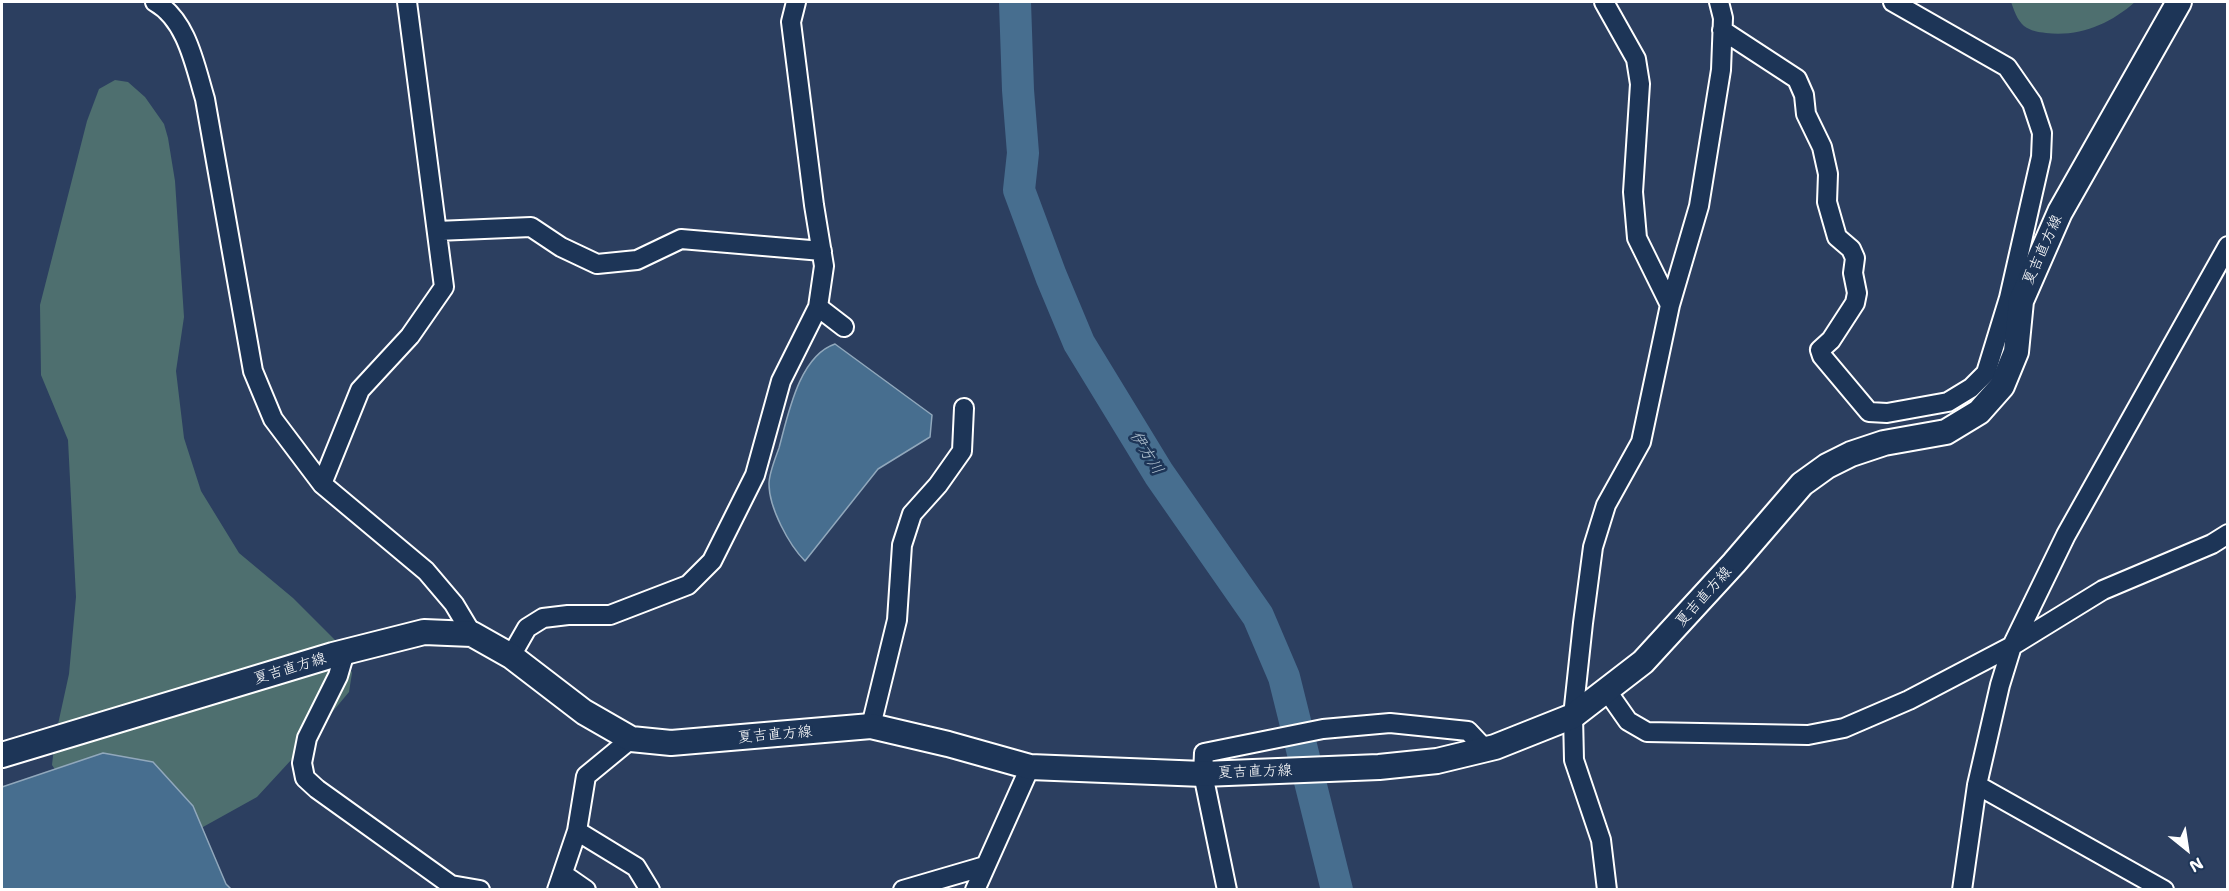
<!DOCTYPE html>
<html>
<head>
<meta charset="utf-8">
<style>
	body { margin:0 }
	#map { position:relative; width:2229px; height:891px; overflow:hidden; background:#2c3f60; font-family:"Shantell Sans",sans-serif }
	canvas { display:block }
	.frame { position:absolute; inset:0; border:3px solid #fff; pointer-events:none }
	.north { position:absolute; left:2157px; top:819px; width:60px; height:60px; -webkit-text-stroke:4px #1d3557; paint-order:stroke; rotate:150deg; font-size:16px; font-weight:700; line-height:24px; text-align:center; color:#fff }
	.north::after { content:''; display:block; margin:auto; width:21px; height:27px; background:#fff; clip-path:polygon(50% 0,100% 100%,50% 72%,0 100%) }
</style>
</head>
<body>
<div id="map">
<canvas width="2229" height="891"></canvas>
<div class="frame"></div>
<div class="north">N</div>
</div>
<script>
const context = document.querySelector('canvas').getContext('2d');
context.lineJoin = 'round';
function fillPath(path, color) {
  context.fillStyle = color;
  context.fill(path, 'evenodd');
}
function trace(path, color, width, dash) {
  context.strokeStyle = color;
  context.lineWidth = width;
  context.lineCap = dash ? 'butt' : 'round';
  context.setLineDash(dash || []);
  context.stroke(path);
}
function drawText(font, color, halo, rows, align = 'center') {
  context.font = font + ' "Shantell Sans","Klee One",sans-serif';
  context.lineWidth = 5;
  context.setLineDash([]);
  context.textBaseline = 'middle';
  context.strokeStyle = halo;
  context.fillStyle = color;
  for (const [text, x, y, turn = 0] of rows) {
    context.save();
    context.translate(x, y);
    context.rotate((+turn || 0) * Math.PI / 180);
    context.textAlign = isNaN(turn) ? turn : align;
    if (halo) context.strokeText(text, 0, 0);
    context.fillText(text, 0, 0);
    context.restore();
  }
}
const green = new Path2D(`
	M 2011,2 L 2135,2 C 2110,24 2080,37 2046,33 C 2038,32 2031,31 2024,26 C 2017,20 2014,10 2011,2 Z
	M 115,80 L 128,82 L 145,97 L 164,124 L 168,138 L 175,181 L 184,317 L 176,371 L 184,438 L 201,491 L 239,553 L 293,598 L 341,646 L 352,673 L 349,692 L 304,746 L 257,797 L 203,827 L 150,843 L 78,804 L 52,765 L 55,738 L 69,674 L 76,597 L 68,440 L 41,375 L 40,305 L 87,121 L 99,89 Z`);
const water = new Path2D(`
	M 835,344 L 932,415 L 930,437 L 878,469 L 805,561 C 789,545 769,508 769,484 C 769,473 775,459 779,448 C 788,415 799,356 835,344 Z
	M 103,753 L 153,762 L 193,806 L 226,884 L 231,889 L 2,889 L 2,787 Z`);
const river = new Path2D(`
	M 1015,2 L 1018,90 L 1023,153 L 1019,190 L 1051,276 L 1079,343 L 1159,474 L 1258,616 L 1284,677 L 1337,890`);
const minor = new Path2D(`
	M 155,2 C 187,20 195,66 205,99 L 253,371 L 273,419 L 322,484 L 426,571 L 454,604 L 472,634
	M 1604,2 L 1636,59 L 1640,84 L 1633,192 L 1637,238 L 1670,305
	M 1893,2 L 2007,67 L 2032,103 L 2042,133 L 2041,157 L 2009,298 L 2021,301
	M 1722,30 L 1797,79 L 1804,95 L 1806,114 L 1822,147 L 1828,174 L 1827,202 L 1837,237 L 1851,249 L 1855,258 L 1853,273 L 1857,293 L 1855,303 L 1831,340 L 1820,350 L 1822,356 L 1869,412 L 1887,413 L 1948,402 L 1971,388 L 1986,373 L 2009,298
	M 437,231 L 531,227 L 561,247 L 597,264 L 637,260 L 681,239 L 822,251
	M 818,307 L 844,327
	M 322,484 L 360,390 L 410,336 L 444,287 L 407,2
	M 345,652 L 338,676 L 307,738 L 302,763 L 305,778 L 317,789 L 451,885 L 480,890
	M 511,656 L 527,628 L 543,618 L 568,615 L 610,615 L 688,585 L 712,561 L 755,475 L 781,381 L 818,307 L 824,266 L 814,205 L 791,22 L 796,2
	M 1607,691 L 1628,721 L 1647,732 L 1808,735 L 1844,728 L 1909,700 L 2012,646 L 2103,590 L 2212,544 L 2228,534
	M 871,726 L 897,620 L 902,545 L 912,514 L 938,485 L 962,451 L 964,408
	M 1977,785 L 2164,890
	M 577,831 L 636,867 L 650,890
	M 563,874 L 586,890
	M 557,890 L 577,831 L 586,776 L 631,739
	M 903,890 L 985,866
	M 975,890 L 1030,767
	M 1227,890 L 1203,774 L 1204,753 L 1323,729 L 1390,723 L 1468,731 L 1485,749
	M 1607,890 L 1601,840 L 1574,760 L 1573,716 L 1583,623 L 1593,547 L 1606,505 L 1641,442 L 1670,305 L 1699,206 L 1721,70 L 1723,18 L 1719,2
	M 1962,890 L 1977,785 L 2000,685 L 2012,646 L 2066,535 L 2228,246`);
const secondary = new Path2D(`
	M 2,755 L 333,655 L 424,632 L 472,634 L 511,656 L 584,712 L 631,739 L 671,743 L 871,726 L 948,744 L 1030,767 L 1203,774 L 1379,767 L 1437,761 L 1495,747 L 1573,716 L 1643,662 L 1734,563 L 1802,484 L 1827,466 L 1851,454 L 1884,443 L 1946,432 L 1979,412 L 2002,386 L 2016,352 L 2021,301 L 2060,212 L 2179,2`);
const streetNames = [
	["夏吉直方線",2043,250,-66],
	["夏吉直方線",1704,597,-48],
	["夏吉直方線",290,669,-17],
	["夏吉直方線",775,735,-5],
	["夏吉直方線",1255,772,-2]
];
const waterNames = [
	["伊方川",1146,453,58]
];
fillPath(green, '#4e6f6f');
fillPath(water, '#476e8f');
trace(water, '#91a8bc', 1.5);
trace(river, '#476e8f', 32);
trace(minor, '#fff', 22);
trace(secondary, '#fff', 28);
trace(minor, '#1d3557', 18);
trace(secondary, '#1d3557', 24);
drawText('15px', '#fff', '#1d3557', streetNames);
drawText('italic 16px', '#b5c5d2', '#1d3557', waterNames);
</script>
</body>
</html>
